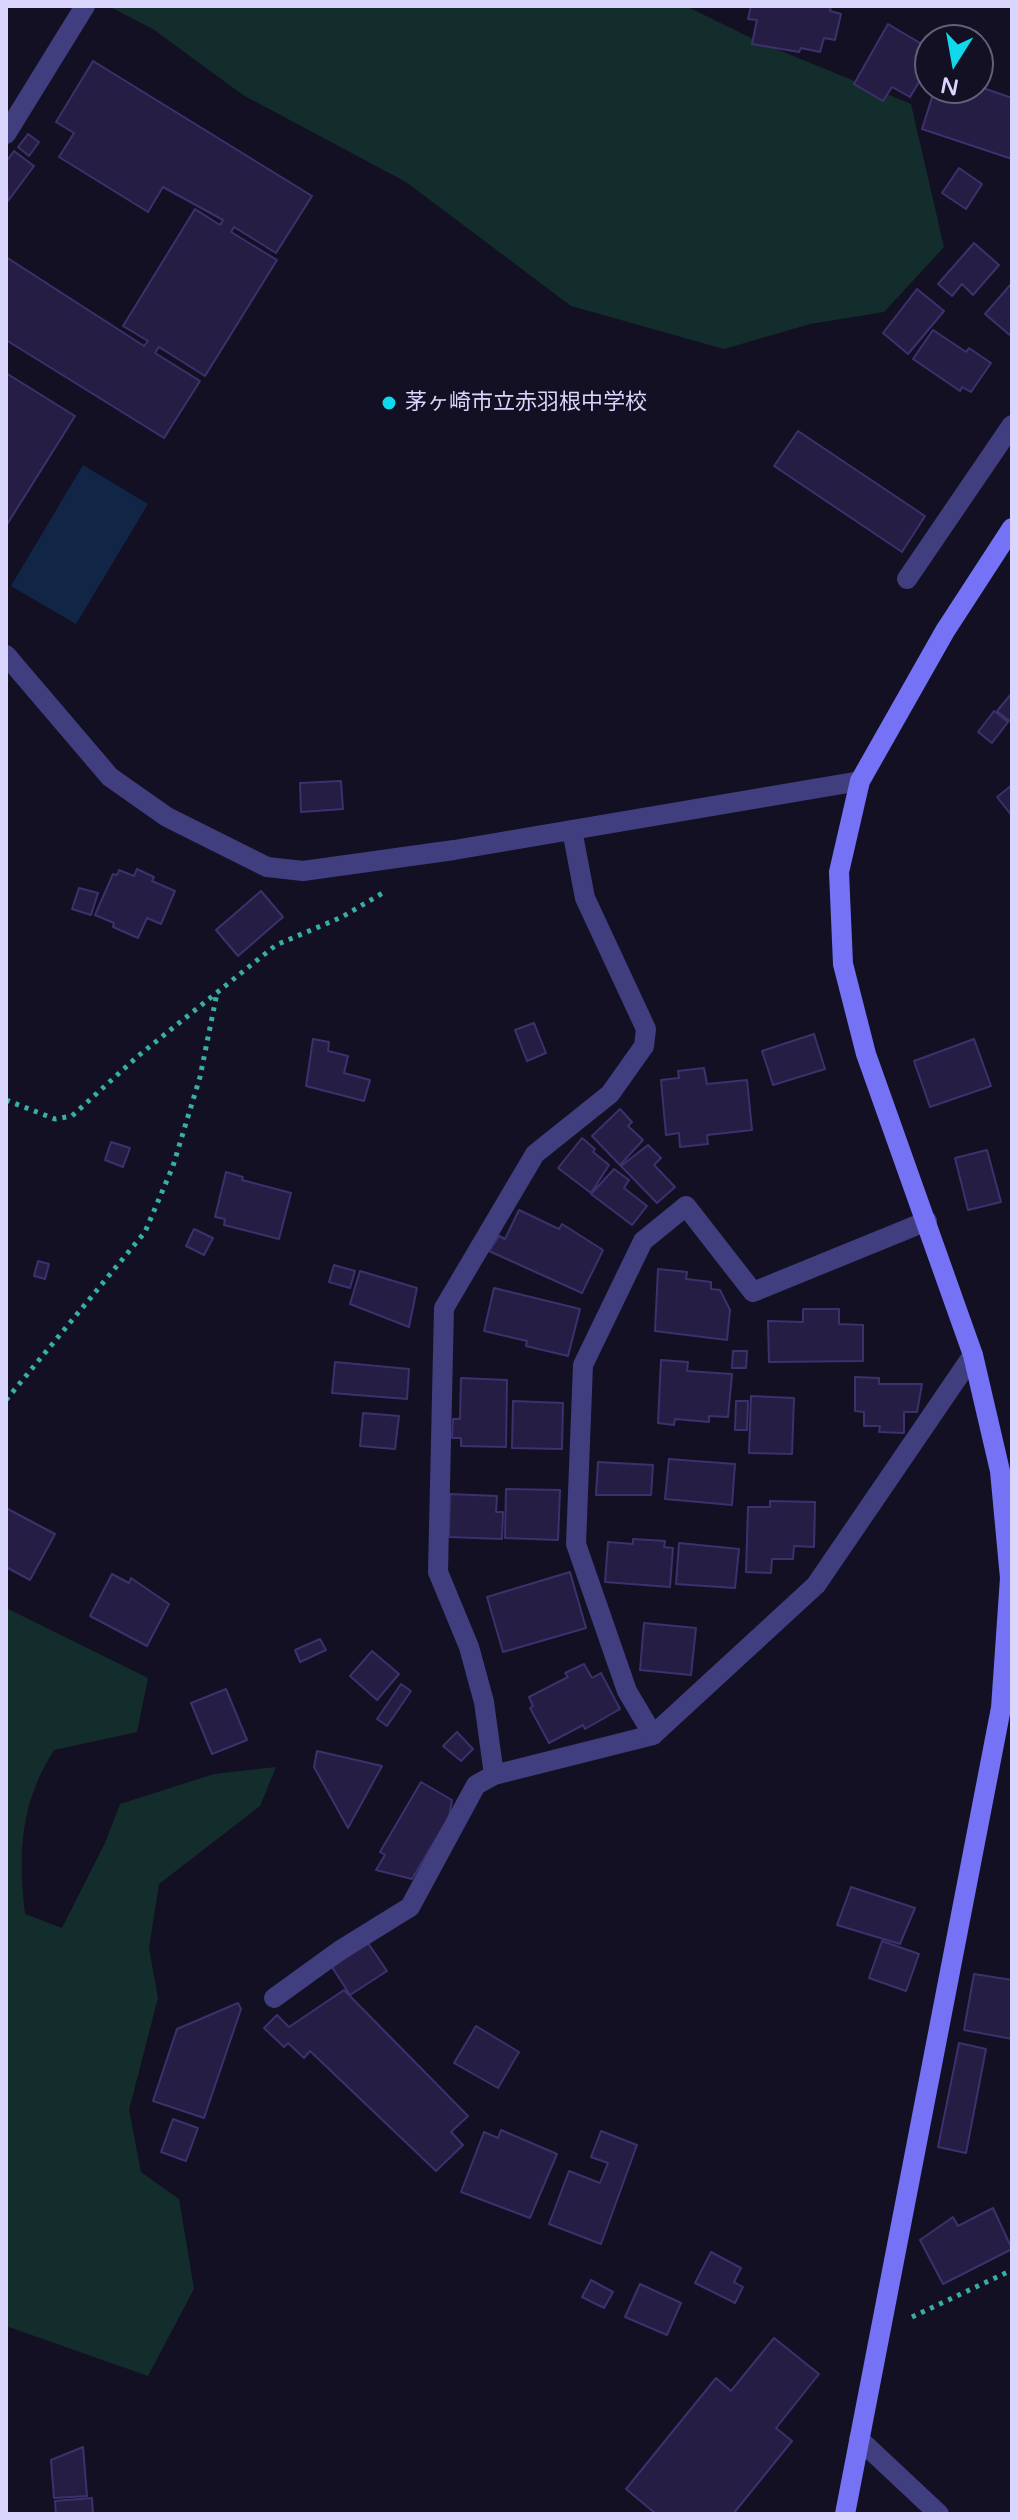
<!DOCTYPE html>
<html>
<head>
<meta charset="utf-8">
<style>
	body { margin:0 }
	#map { position:relative; width:1018px; height:2520px; overflow:hidden; background:#131023; font-family:"Varela Round",sans-serif }
	canvas { display:block }
	.frame { position:absolute; inset:0; border:8px solid #d9d5fc; pointer-events:none }
	.north { position:absolute; left:914px; top:24px; width:80px; height:80px; box-sizing:border-box; background:#131023; border:2px solid #625f7a; border-radius:50%; rotate:191deg; font-size:22px; font-weight:700; line-height:32px; text-align:center; color:#d9d5fc }
	.north::after { content:''; display:block; margin:auto; width:28px; height:36px; background:#10d9ed; clip-path:polygon(50% 0,100% 100%,50% 72%,0 100%) }
</style>
</head>
<body>
<div id="map">
<canvas width="1018" height="2520"></canvas>
<div class="frame"></div>
<div class="north">N</div>
</div>
<script>
const context = document.querySelector('canvas').getContext('2d');
context.lineJoin = 'round';
function fillPath(path, color) {
  context.fillStyle = color;
  context.fill(path, 'evenodd');
}
function trace(path, color, width, dash) {
  context.strokeStyle = color;
  context.lineWidth = width;
  context.lineCap = dash ? 'butt' : 'round';
  context.setLineDash(dash || []);
  context.stroke(path);
}
function drawText(font, color, halo, rows, align = 'center') {
  context.font = font + ' "Varela Round","Noto Sans JP",sans-serif';
  context.lineWidth = 7;
  context.setLineDash([]);
  context.textBaseline = 'middle';
  context.strokeStyle = halo;
  context.fillStyle = color;
  for (const [text, x, y, turn = 0] of rows) {
    context.save();
    context.translate(x, y);
    context.rotate((+turn || 0) * Math.PI / 180);
    context.textAlign = isNaN(turn) ? turn : align;
    if (halo) context.strokeText(text, 0, 0);
    context.fillText(text, 0, 0);
    context.restore();
  }
}
const green = new Path2D(`
	M 108,6 L 686,6 L 759,42 L 911,104 L 944,247 L 884,312 L 810,324 L 724,349 L 571,306 L 406,182 L 243,95 L 153,29 Z
	M 6,1608 L 148,1678 L 137,1732 L 54,1750 C 20,1804 18,1852 25,1914 L 62,1928 L 105,1843 L 120,1804 L 214,1774 L 276,1767 L 260,1806 L 159,1884 L 149,1948 L 158,1998 L 129,2110 L 141,2172 L 179,2199 L 194,2289 L 148,2376 L 6,2326 Z`);
const water = new Path2D(`
	M 83,465 L 148,504 L 76,624 L 11,586 Z`);
const building = new Path2D(`
	M 751,6 L 831,6 L 830,11 L 841,14 L 835,40 L 824,38 L 820,52 L 801,48 L 799,52 L 752,44 L 757,20 L 748,19 Z
	M 888,24 L 930,49 L 930,64 L 910,97 L 892,87 L 883,101 L 854,84 Z
	M 93,61 L 312,196 L 276,253 L 234,227 L 231,232 L 277,260 L 205,376 L 159,347 L 155,353 L 200,381 L 164,438 L 6,340 L 6,257 L 144,346 L 148,341 L 123,326 L 195,209 L 220,225 L 223,220 L 163,187 L 148,212 L 59,157 L 74,133 L 56,122 Z
	M 978,76 L 983,78 L 980,87 L 1012,98 L 1012,159 L 922,129 L 935,88 L 978,88 Z
	M 28,134 L 39,142 L 29,156 L 18,147 Z
	M 14,151 L 34,166 L 8,201 L 6,162 Z
	M 959,168 L 982,184 L 966,209 L 942,193 Z
	M 974,243 L 999,265 L 973,295 L 962,284 L 952,296 L 938,284 Z
	M 1012,283 L 1012,337 L 985,314 Z
	M 917,289 L 944,311 L 908,354 L 883,333 Z
	M 933,330 L 966,352 L 969,348 L 991,363 L 971,392 L 962,387 L 960,391 L 913,359 Z
	M 6,373 L 75,416 L 6,526 Z
	M 798,431 L 925,516 L 902,552 L 774,466 Z
	M 1012,693 L 1012,723 L 997,711 Z
	M 994,711 L 1008,722 L 992,743 L 978,732 Z
	M 341,781 L 343,809 L 301,812 L 300,783 Z
	M 1012,785 L 1012,816 L 997,797 Z
	M 137,869 L 154,877 L 152,881 L 175,891 L 161,924 L 147,918 L 138,938 L 113,927 L 114,923 L 95,915 L 113,874 L 117,875 L 119,870 L 134,876 Z
	M 79,888 L 98,893 L 91,915 L 72,909 Z
	M 261,891 L 283,917 L 238,956 L 216,930 Z
	M 534,1023 L 546,1053 L 527,1061 L 515,1030 Z
	M 814,1034 L 825,1069 L 773,1085 L 762,1051 Z
	M 313,1039 L 329,1042 L 328,1051 L 348,1056 L 344,1073 L 370,1080 L 364,1101 L 306,1086 Z
	M 974,1039 L 991,1086 L 930,1107 L 914,1061 Z
	M 704,1068 L 707,1084 L 747,1080 L 752,1130 L 707,1135 L 708,1144 L 680,1147 L 679,1133 L 666,1135 L 661,1080 L 679,1078 L 678,1071 Z
	M 620,1109 L 632,1122 L 628,1126 L 643,1140 L 620,1165 L 592,1136 Z
	M 582,1138 L 595,1149 L 593,1152 L 609,1165 L 591,1193 L 558,1168 Z
	M 111,1142 L 130,1148 L 123,1167 L 105,1160 Z
	M 648,1145 L 661,1158 L 654,1165 L 675,1187 L 657,1203 L 621,1166 Z
	M 987,1150 L 1001,1202 L 968,1210 L 955,1158 Z
	M 614,1169 L 629,1180 L 624,1188 L 647,1206 L 632,1225 L 591,1194 Z
	M 226,1172 L 243,1177 L 242,1180 L 291,1193 L 279,1239 L 224,1225 L 225,1219 L 215,1217 Z
	M 519,1210 L 559,1229 L 562,1224 L 603,1250 L 582,1293 L 489,1251 L 499,1236 L 505,1239 Z
	M 194,1229 L 213,1238 L 204,1255 L 186,1246 Z
	M 38,1261 L 49,1264 L 45,1279 L 34,1276 Z
	M 334,1265 L 355,1271 L 350,1288 L 329,1282 Z
	M 658,1269 L 687,1272 L 686,1279 L 711,1282 L 711,1289 L 720,1290 L 730,1310 L 727,1340 L 655,1331 Z
	M 360,1271 L 417,1288 L 409,1327 L 350,1304 Z
	M 494,1288 L 580,1309 L 568,1356 L 526,1346 L 527,1341 L 484,1331 Z
	M 803,1309 L 839,1309 L 839,1324 L 863,1325 L 863,1361 L 769,1362 L 768,1321 L 803,1322 Z
	M 733,1351 L 747,1351 L 746,1368 L 732,1368 Z
	M 661,1360 L 688,1362 L 687,1371 L 732,1374 L 728,1417 L 709,1416 L 709,1422 L 675,1419 L 674,1425 L 658,1423 Z
	M 335,1362 L 409,1369 L 407,1399 L 332,1393 Z
	M 855,1377 L 879,1378 L 879,1384 L 922,1384 L 917,1412 L 904,1412 L 904,1433 L 879,1432 L 880,1426 L 864,1426 L 864,1412 L 855,1411 Z
	M 461,1378 L 507,1380 L 506,1447 L 461,1446 L 461,1438 L 452,1438 L 453,1419 L 460,1419 Z
	M 751,1396 L 794,1398 L 792,1454 L 749,1453 Z
	M 513,1401 L 563,1403 L 562,1449 L 512,1448 Z
	M 736,1401 L 748,1401 L 747,1430 L 735,1430 Z
	M 363,1413 L 399,1416 L 395,1449 L 360,1446 Z
	M 669,1459 L 735,1464 L 732,1505 L 665,1499 Z
	M 598,1462 L 653,1465 L 651,1495 L 596,1495 Z
	M 506,1489 L 560,1490 L 558,1540 L 505,1538 Z
	M 450,1494 L 497,1496 L 496,1512 L 503,1512 L 502,1539 L 449,1537 Z
	M 770,1501 L 815,1502 L 814,1547 L 794,1546 L 793,1559 L 772,1559 L 771,1573 L 746,1572 L 748,1507 L 770,1507 Z
	M 6,1508 L 55,1534 L 30,1580 L 6,1567 Z
	M 633,1539 L 665,1541 L 664,1547 L 673,1548 L 670,1587 L 605,1582 L 608,1542 L 633,1544 Z
	M 679,1543 L 739,1549 L 735,1588 L 676,1584 Z
	M 570,1572 L 586,1628 L 503,1652 L 487,1597 Z
	M 112,1574 L 129,1583 L 131,1578 L 169,1604 L 147,1646 L 90,1616 Z
	M 644,1623 L 696,1628 L 691,1675 L 640,1670 Z
	M 320,1639 L 326,1650 L 300,1662 L 295,1650 Z
	M 372,1651 L 399,1674 L 377,1700 L 350,1676 Z
	M 584,1664 L 592,1678 L 601,1673 L 620,1709 L 585,1729 L 583,1725 L 549,1743 L 530,1708 L 533,1706 L 529,1697 L 568,1677 L 565,1673 Z
	M 401,1684 L 411,1691 L 387,1726 L 377,1719 Z
	M 226,1689 L 247,1740 L 212,1754 L 191,1703 Z
	M 457,1732 L 473,1749 L 461,1761 L 443,1746 Z
	M 317,1751 L 382,1766 L 348,1828 L 314,1767 Z
	M 421,1782 L 452,1800 L 449,1817 L 412,1879 L 376,1870 L 385,1855 L 380,1852 Z
	M 851,1887 L 915,1908 L 900,1944 L 837,1925 Z
	M 882,1941 L 919,1954 L 906,1991 L 869,1978 Z
	M 368,1943 L 387,1971 L 350,1995 L 332,1967 Z
	M 974,1974 L 1012,1980 L 1012,2039 L 964,2030 Z
	M 344,1990 L 468,2116 L 451,2132 L 463,2145 L 436,2171 L 310,2051 L 304,2058 L 288,2043 L 284,2047 L 264,2028 L 277,2015 L 289,2027 Z
	M 238,2003 L 241,2009 L 204,2118 L 153,2101 L 177,2029 Z
	M 476,2026 L 519,2052 L 498,2088 L 454,2063 Z
	M 959,2043 L 986,2049 L 966,2153 L 938,2147 Z
	M 173,2119 L 198,2128 L 186,2161 L 161,2152 Z
	M 501,2130 L 557,2154 L 530,2218 L 461,2192 L 484,2132 L 498,2138 Z
	M 601,2131 L 637,2145 L 601,2244 L 549,2224 L 569,2171 L 600,2183 L 608,2163 L 591,2157 Z
	M 993,2208 L 1012,2249 L 943,2284 L 920,2240 L 953,2217 L 958,2226 Z
	M 711,2252 L 741,2268 L 734,2282 L 743,2287 L 735,2303 L 695,2283 Z
	M 591,2280 L 613,2292 L 604,2308 L 582,2297 Z
	M 640,2284 L 681,2303 L 667,2335 L 625,2317 Z
	M 774,2338 L 819,2374 L 776,2428 L 792,2441 L 733,2514 L 656,2514 L 626,2489 L 716,2378 L 731,2391 Z
	M 83,2447 L 87,2496 L 54,2498 L 51,2460 Z
	M 92,2498 L 93,2514 L 56,2514 L 55,2501 Z`);
const path = new Path2D(`
	M 6,1100 L 55,1119 L 72,1116 L 138,1056 L 276,945 L 342,917 L 386,891
	M 6,1400 L 145,1232 L 173,1166 L 200,1077 L 217,993
	M 912,2317 L 1012,2270`);
const lane = new Path2D(`
	M 494,1775 L 484,1702 L 469,1647 L 438,1572 L 444,1308 L 535,1154 L 610,1094 L 644,1046 L 646,1029 L 585,898 L 572,830
	M 274,1998 L 339,1951 L 410,1907 L 476,1785 L 494,1775 L 653,1735`);
const street = new Path2D(`
	M 6,134 L 85,6
	M 907,579 L 1012,425
	M 6,655 L 110,777 L 167,817 L 267,867 L 303,871 L 454,850 L 860,781
	M 927,1221 L 753,1292 L 686,1206 L 643,1241 L 583,1365 L 576,1544 L 627,1691 L 653,1735 L 816,1585 L 973,1355
	M 859,2439 L 939,2514`);
const secondary = new Path2D(`
	M 845,2514 L 1001,1708 L 1010,1578 L 1000,1471 L 973,1355 L 866,1054 L 843,964 L 839,872 L 860,781 L 945,631 L 1012,528`);
const markers = [
	[389,403,8,"#10d9ed"]
];
const poiNames = [
	["茅ヶ崎市立赤羽根中学校",405,403]
];
fillPath(green, '#132d2c');
fillPath(water, '#112646');
fillPath(building, '#251d43');
trace(building, '#3c316d', 2);
trace(path, '#37aea6', 5, [4, 6]);
trace(lane, '#403e7f', 20);
trace(street, '#403e7f', 20);
trace(secondary, '#7572f6', 20);
for (const [x, y, r, color] of markers) {
  const dot = new Path2D();
  dot.arc(x, y, r, 0, 2 * Math.PI);
  context.fillStyle = color;
  context.fill(dot);
  trace(dot, '#131023', 3);
}
drawText('22px', '#d9d5fc', '#131023', poiNames, 'left');
</script>
</body>
</html>
